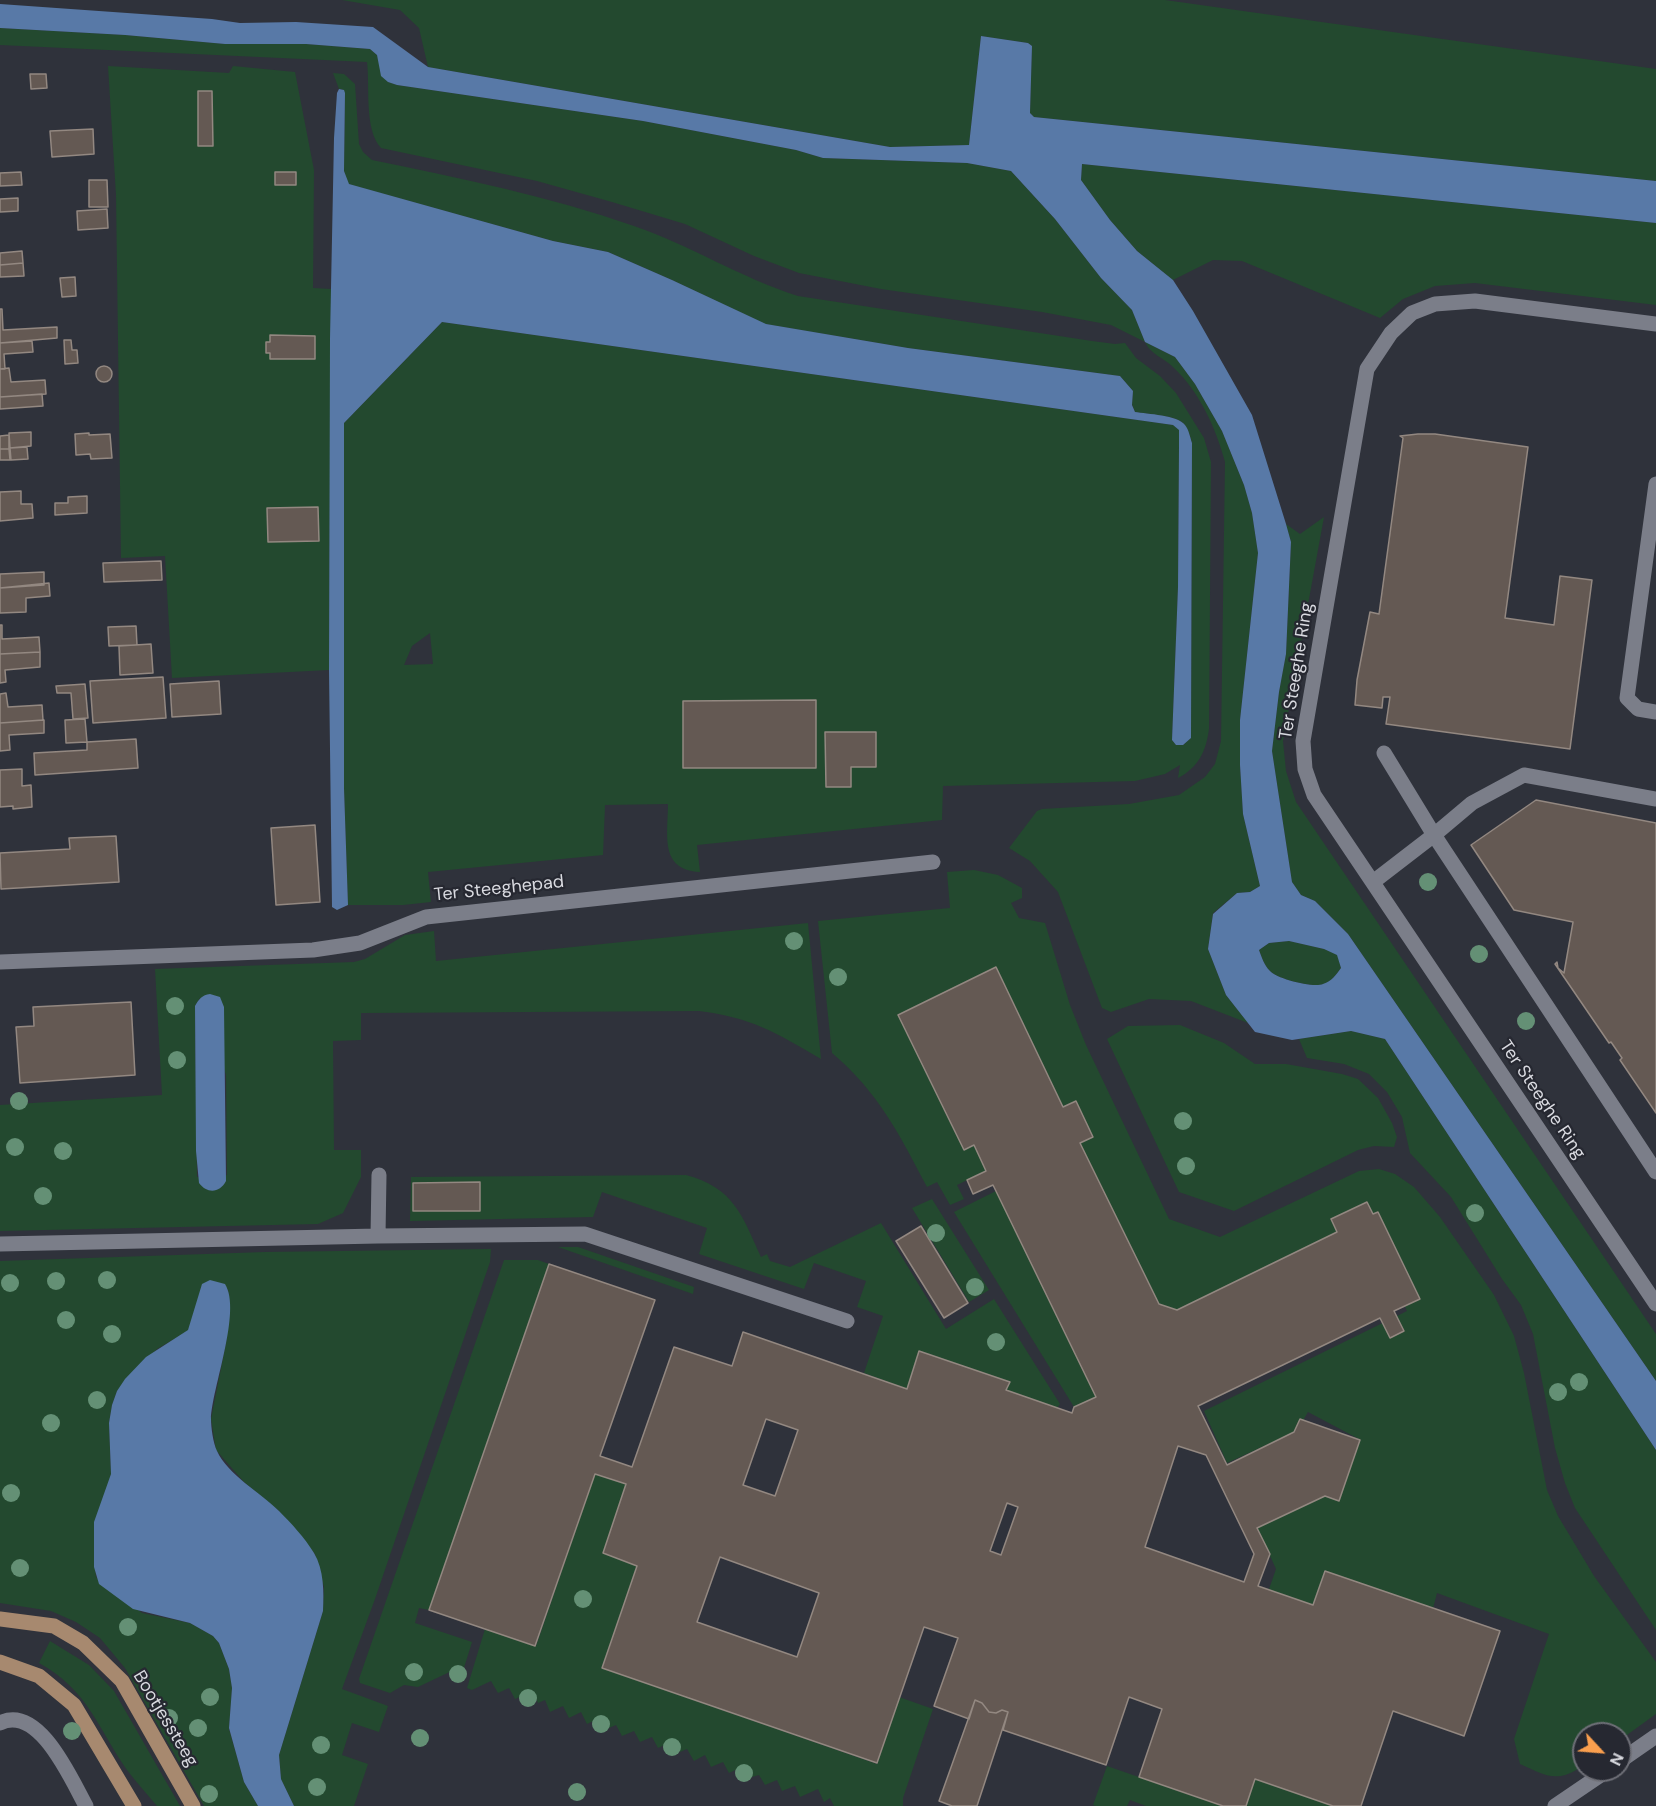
<!DOCTYPE html>
<html>
<head>
<meta charset="utf-8">
<style>
	body { margin:0 }
	#map { position:relative; width:1656px; height:1806px; overflow:hidden; background:#2f323b; font-family:"DM Sans",sans-serif }
	canvas { display:block }
	.north { position:absolute; left:1572px; top:1722px; width:60px; height:60px; box-sizing:border-box; background:#262831; border:2px solid #6e6f77; border-radius:50%; rotate:116deg; font-size:16px; font-weight:700; line-height:24px; text-align:center; color:#d9dae0 }
	.north::after { content:''; display:block; margin:auto; width:21px; height:27px; background:#fa9f4e; clip-path:polygon(50% 0,100% 100%,50% 72%,0 100%) }
</style>
</head>
<body>
<div id="map">
<canvas width="1656" height="1806"></canvas>
<div class="north">N</div>
</div>
<script>
const context = document.querySelector('canvas').getContext('2d');
context.lineJoin = 'round';
function fillPath(path, color) {
  context.fillStyle = color;
  context.fill(path, 'evenodd');
}
function trace(path, color, width, dash) {
  context.strokeStyle = color;
  context.lineWidth = width;
  context.lineCap = dash ? 'butt' : 'round';
  context.setLineDash(dash || []);
  context.stroke(path);
}
function drawText(font, color, halo, rows, align = 'center') {
  context.font = font + ' "DM Sans",sans-serif';
  context.lineWidth = 4.5;
  context.setLineDash([]);
  context.textBaseline = 'middle';
  context.strokeStyle = halo;
  context.fillStyle = color;
  for (const [text, x, y, turn = 0] of rows) {
    context.save();
    context.translate(x, y);
    context.rotate((+turn || 0) * Math.PI / 180);
    context.textAlign = isNaN(turn) ? turn : align;
    if (halo) context.strokeText(text, 0, 0);
    context.fillText(text, 0, 0);
    context.restore();
  }
}
const green = new Path2D(`
	M 342,0 L 1165,0 L 1656,69 L 1656,181 L 1034,117 L 1030,113 L 1032,46 L 1028,43 L 981,36 L 969,145 L 890,147 L 428,67 L 419,28 L 400,10 Z
	M 0,28 L 125,35 L 225,44 L 306,44 L 370,49 L 377,55 L 388,82 L 397,85 L 643,121 L 796,150 L 823,158 L 967,163 L 1011,171 L 1055,219 L 1101,278 L 1132,310 L 1145,342 L 1175,357 L 1195,384 L 1222,431 L 1244,485 L 1252,513 L 1258,553 L 1240,720 L 1240,765 L 1243,814 L 1260,886 L 1250,892 L 1237,893 L 1213,913 L 1208,949 L 1226,995 L 1248,1023 L 1191,1001 L 1149,999 L 1111,1012 L 1102,1008 L 1058,892 L 1030,861 L 1009,848 L 1037,811 L 1042,809 L 1129,804 L 1179,795 L 1205,777 L 1215,764 L 1221,741 L 1225,462 C 1216,428 1199,391 1173,367 C 1164,358 1150,354 1145,342 L 1111,325 L 1042,312 L 881,289 L 799,273 L 754,256 L 685,224 L 612,202 L 537,181 L 381,148 C 364,130 370,86 367,62 L 0,45 Z
	M 108,66 L 229,73 L 233,66 L 295,72 L 314,170 L 313,288 L 331,289 L 329,670 L 172,678 L 165,556 L 121,558 L 116,195 Z
	M 333,73 L 344,74 L 355,84 L 359,144 L 363,152 L 372,160 C 460,178 548,196 634,226 C 690,245 741,278 798,296 L 1092,341 L 1115,344 L 1125,343 L 1136,358 L 1160,376 L 1176,393 L 1204,438 L 1211,462 L 1209,729 C 1206,751 1199,767 1178,778 L 1180,765 L 1165,774 L 1135,781 L 943,786 L 942,820 L 697,845 L 700,872 C 659,870 668,834 668,804 L 605,805 L 603,855 L 428,872 L 431,902 L 403,905 L 348,905 L 344,788 L 344,423 L 442,322 L 1173,425 L 1179,429 L 1179,446 L 1178,587 L 1172,740 L 1176,745 L 1183,745 L 1191,738 L 1192,443 C 1190,436 1188,427 1182,422 C 1173,415 1146,414 1135,412 L 1132,404 L 1133,391 L 1120,376 L 908,348 L 765,324 L 672,280 L 608,252 L 553,241 L 348,184 L 344,171 L 345,93 L 342,89 L 339,89 ZM 430,633 L 433,664 L 404,665 L 412,646 Z
	M 1082,164 L 1656,223 L 1656,305 L 1475,283 L 1435,286 L 1403,299 L 1380,318 L 1242,261 L 1213,260 L 1173,280 L 1137,251 L 1110,220 L 1081,180 Z
	M 1324,517 L 1283,741 L 1286,771 L 1296,802 L 1656,1334 L 1656,1381 L 1348,934 L 1315,901 L 1301,895 L 1292,882 L 1272,751 L 1279,692 L 1286,654 L 1291,542 L 1286,524 L 1300,534 Z
	M 974,870 L 998,875 L 1022,888 L 1022,898 L 1011,903 L 1019,918 L 1045,923 L 1070,1005 L 1086,1045 L 1169,1219 L 1220,1237 L 1359,1171 L 1379,1169 L 1395,1174 L 1414,1187 L 1440,1217 L 1494,1295 L 1514,1336 L 1524,1373 L 1547,1490 L 1558,1516 L 1594,1576 L 1656,1662 L 1656,1714 L 1620,1740 L 1620,1734 L 1584,1734 L 1584,1765 C 1557,1784 1547,1776 1520,1764 L 1514,1739 L 1549,1634 L 1437,1593 L 1429,1624 L 1313,1613 L 1268,1592 L 1276,1569 L 1256,1525 L 1331,1491 L 1359,1439 L 1308,1412 L 1297,1431 L 1227,1463 L 1204,1411 L 1407,1311 L 1367,1220 L 1177,1310 L 1159,1304 L 1080,1143 L 1076,1101 L 1063,1107 L 996,967 L 898,1015 L 964,1150 L 974,1145 L 986,1171 L 957,1185 L 964,1199 L 950,1205 L 937,1182 L 927,1187 C 899,1134 879,1093 832,1053 L 818,921 L 950,908 L 947,872 Z
	M 808,923 L 821,1059 C 777,1033 750,1017 699,1011 L 361,1013 L 361,1040 L 333,1041 L 334,1150 L 361,1150 L 361,1177 L 343,1213 L 318,1224 L 0,1231 L 0,1105 L 162,1095 L 155,969 L 354,962 L 365,959 L 405,935 L 434,931 L 436,961 ZM 200,998 L 226,1075 L 227,1175 L 197,1177 L 195,1014 L 195,1006 Z
	M 1289,941 L 1324,949 L 1338,955 L 1341,968 C 1336,975 1332,981 1324,984 C 1313,988 1277,979 1270,971 C 1264,965 1262,958 1259,950 L 1269,943 Z
	M 1180,1025 L 1224,1043 L 1255,1064 L 1286,1064 L 1342,1074 L 1358,1079 L 1378,1098 L 1392,1123 L 1397,1137 L 1394,1147 L 1374,1146 L 1358,1150 L 1234,1211 L 1179,1192 L 1107,1039 L 1128,1026 Z
	M 1351,1031 L 1385,1039 L 1656,1450 L 1656,1630 L 1575,1508 L 1565,1483 L 1555,1448 L 1533,1334 L 1521,1305 L 1502,1279 L 1451,1197 L 1410,1153 L 1402,1117 L 1387,1092 L 1369,1074 L 1344,1064 L 1307,1058 L 1299,1039 Z
	M 686,1175 C 734,1188 742,1215 761,1257 L 767,1254 L 770,1261 L 790,1267 L 881,1223 L 946,1329 L 994,1299 L 1060,1404 L 1057,1408 L 1006,1390 L 1010,1382 L 919,1351 L 907,1389 L 864,1373 L 883,1316 L 857,1307 L 866,1281 L 814,1263 L 804,1289 L 699,1254 L 707,1228 L 602,1192 L 593,1217 L 410,1221 L 411,1177 Z
	M 996,1191 L 1096,1397 L 1074,1407 L 954,1212 Z
	M 932,1199 L 989,1290 L 969,1302 L 912,1208 Z
	M 558,1247 L 578,1247 L 694,1287 L 693,1294 Z
	M 491,1249 L 490,1262 L 375,1599 L 342,1689 L 388,1706 L 379,1732 L 352,1723 L 342,1755 L 368,1764 L 354,1806 L 294,1806 L 281,1779 L 279,1755 L 323,1611 L 324,1587 L 315,1554 L 278,1510 L 244,1482 L 216,1450 L 211,1419 L 226,1343 L 229,1312 L 228,1289 L 193,1319 L 188,1331 L 157,1349 L 117,1391 L 112,1405 L 109,1423 L 111,1474 L 94,1557 L 96,1577 L 142,1613 L 190,1623 L 213,1636 L 219,1643 L 229,1669 L 232,1688 L 229,1729 L 244,1782 L 258,1806 L 204,1806 L 125,1668 L 100,1638 L 76,1622 L 51,1611 L 0,1603 L 0,1261 L 265,1252 Z
	M 504,1260 L 538,1260 L 549,1264 L 429,1610 L 419,1608 L 415,1623 L 472,1642 L 463,1671 L 460,1667 L 418,1687 L 404,1685 L 390,1693 L 360,1683 L 359,1679 Z
	M 595,1474 L 627,1484 L 603,1553 L 637,1566 L 602,1668 L 877,1764 L 899,1697 L 933,1709 L 903,1798 L 903,1806 L 834,1806 L 830,1798 L 824,1802 L 818,1789 L 800,1797 L 795,1786 L 782,1791 L 777,1780 L 765,1785 L 759,1775 L 752,1777 L 746,1765 L 729,1773 L 723,1762 L 711,1767 L 705,1755 L 694,1761 L 687,1749 L 680,1752 L 675,1740 L 658,1748 L 652,1737 L 640,1742 L 634,1731 L 622,1736 L 616,1725 L 609,1728 L 604,1716 L 587,1724 L 581,1712 L 569,1718 L 563,1706 L 550,1712 L 545,1700 L 538,1703 L 533,1691 L 515,1699 L 509,1688 L 498,1693 L 491,1681 L 472,1690 L 467,1688 L 485,1629 L 536,1646 Z
	M 50,1641 L 89,1665 L 114,1691 L 180,1806 L 157,1806 C 147,1794 136,1782 127,1770 C 97,1727 89,1691 39,1663 Z
	M 1107,1766 L 1222,1806 L 1146,1806 L 1130,1800 L 1127,1806 L 1096,1806 L 1093,1805 Z
	M 1255,1779 L 1334,1806 L 1246,1806 Z`);
const water = new Path2D(`
	M 0,4 L 212,19 L 240,23 L 296,22 L 373,27 L 428,67 L 890,147 L 969,145 L 981,36 L 1028,43 L 1032,46 L 1030,113 L 1034,117 L 1656,181 L 1656,223 L 1082,164 L 1081,180 L 1110,220 L 1137,251 L 1173,280 L 1193,311 L 1252,415 L 1286,524 L 1291,542 L 1286,654 L 1279,692 L 1272,751 L 1292,882 L 1301,895 L 1315,901 L 1348,934 L 1656,1381 L 1656,1450 L 1385,1039 L 1351,1031 L 1292,1040 L 1255,1032 L 1226,995 L 1208,949 L 1213,914 L 1237,893 L 1250,892 L 1260,886 L 1243,814 L 1240,765 L 1240,720 L 1258,553 L 1252,513 L 1244,485 L 1222,431 L 1195,384 L 1175,357 L 1145,342 L 1132,310 L 1101,278 L 1055,219 L 1011,171 L 967,163 L 823,158 L 796,150 L 643,121 L 397,85 L 388,82 L 381,76 L 377,55 L 370,49 L 306,44 L 225,44 L 125,35 L 0,28 ZM 1289,941 L 1324,949 L 1337,955 L 1341,968 C 1336,975 1332,981 1323,984 C 1313,988 1277,979 1270,971 C 1264,965 1262,958 1259,950 L 1269,943 Z
	M 339,89 L 344,90 L 345,93 L 344,171 L 349,184 L 553,241 L 608,252 L 672,280 L 766,324 L 908,348 L 1120,376 L 1133,391 L 1132,405 L 1135,412 C 1147,414 1178,415 1185,425 C 1189,430 1190,437 1192,443 L 1191,738 L 1183,745 L 1176,745 L 1172,740 L 1178,587 L 1179,446 L 1179,430 L 1173,425 L 442,322 L 344,423 L 344,788 L 348,905 L 337,910 L 332,907 L 329,670 L 330,338 L 334,138 L 337,93 Z
	M 210,994 L 220,997 L 224,1007 L 226,1181 C 220,1193 207,1194 199,1183 L 196,1151 L 195,1006 C 199,999 202,995 210,994 Z
	M 210,1280 L 225,1284 C 242,1311 212,1388 211,1419 C 211,1427 213,1443 217,1451 C 228,1475 260,1492 279,1511 C 291,1523 305,1538 314,1553 C 324,1570 324,1592 323,1611 L 279,1755 L 281,1779 L 294,1806 L 258,1806 L 244,1782 L 229,1728 L 232,1688 L 229,1669 L 219,1643 L 213,1636 L 190,1623 L 133,1609 L 99,1584 L 94,1567 L 94,1522 L 111,1474 L 109,1423 L 112,1405 L 117,1391 L 125,1379 L 146,1357 L 188,1330 L 202,1284 Z`);
const building = new Path2D(`
	M 30,74 L 46,74 L 47,88 L 31,89 Z
	M 198,91 L 212,91 L 213,146 L 198,146 Z
	M 93,129 L 94,154 L 52,157 L 50,131 Z
	M 21,172 L 22,185 L 0,186 L 0,173 Z
	M 275,172 L 296,172 L 296,185 L 275,185 Z
	M 89,180 L 107,180 L 108,207 L 89,207 Z
	M 18,198 L 18,211 L 0,212 L 0,199 Z
	M 107,209 L 108,228 L 78,230 L 77,211 Z
	M 22,251 L 23,263 L 0,265 L 0,253 Z
	M 23,263 L 24,276 L 0,277 L 0,265 Z
	M 75,277 L 76,296 L 62,297 L 60,278 Z
	M 0,309 L 2,309 L 3,330 L 57,327 L 57,338 L 0,343 Z
	M 270,335 L 315,336 L 315,359 L 270,359 L 270,353 L 266,353 L 266,342 L 270,342 Z
	M 64,340 L 71,340 L 72,350 L 77,350 L 78,363 L 65,364 Z
	M 32,341 L 33,352 L 4,354 L 5,369 L 0,369 L 0,343 Z
	M96 374a8 8 0 1 1 16 0a8 8 0 1 1-16 0Z
	M 9,368 L 11,382 L 45,380 L 46,394 L 0,397 L 0,369 Z
	M 42,394 L 43,406 L 0,409 L 0,397 Z
	M 31,432 L 31,446 L 10,448 L 9,433 Z
	M 89,433 L 89,435 L 110,434 L 112,458 L 91,459 L 90,454 L 76,455 L 75,434 Z
	M 1418,434 L 1435,434 L 1528,447 L 1505,618 L 1554,625 L 1560,576 L 1592,580 L 1570,749 L 1386,724 L 1390,697 L 1383,697 L 1382,708 L 1355,705 L 1357,680 L 1370,612 L 1379,614 L 1403,438 L 1400,436 Z
	M 9,435 L 9,449 L 0,449 L 0,436 Z
	M 27,447 L 28,459 L 11,460 L 10,448 Z
	M 0,449 L 9,449 L 10,460 L 0,460 Z
	M 21,491 L 21,504 L 32,504 L 33,518 L 0,521 L 0,492 Z
	M 87,496 L 87,513 L 55,515 L 55,503 L 68,503 L 68,497 Z
	M 318,507 L 319,541 L 268,542 L 267,508 Z
	M 161,561 L 162,580 L 104,582 L 103,563 Z
	M 44,572 L 44,585 L 0,588 L 0,574 Z
	M 49,583 L 50,596 L 26,598 L 26,612 L 0,613 L 0,588 Z
	M 0,625 L 2,625 L 2,639 L 39,637 L 40,652 L 0,654 Z
	M 136,626 L 137,645 L 109,646 L 108,627 Z
	M 151,644 L 153,673 L 120,675 L 119,646 Z
	M 40,652 L 40,667 L 5,670 L 6,682 L 0,683 L 0,654 Z
	M 163,677 L 166,718 L 93,723 L 90,681 Z
	M 219,681 L 221,714 L 172,717 L 170,684 Z
	M 85,684 L 88,718 L 73,719 L 71,693 L 57,693 L 56,686 Z
	M 6,693 L 8,707 L 42,705 L 43,720 L 0,723 L 0,694 Z
	M 816,700 L 816,768 L 683,768 L 683,701 Z
	M 85,719 L 87,742 L 66,743 L 65,720 Z
	M 44,720 L 44,733 L 9,735 L 10,750 L 0,751 L 0,723 Z
	M 825,732 L 876,732 L 876,767 L 851,767 L 851,787 L 826,787 Z
	M 136,739 L 138,768 L 35,775 L 34,753 L 87,750 L 87,742 Z
	M 22,769 L 22,786 L 31,785 L 32,807 L 13,809 L 13,806 L 0,807 L 0,770 Z
	M 1536,800 L 1656,823 L 1656,1113 L 1620,1060 L 1622,1058 L 1611,1042 L 1609,1043 L 1555,964 L 1557,962 L 1558,968 L 1564,973 L 1573,922 L 1514,910 L 1471,845 Z
	M 315,825 L 320,902 L 276,905 L 271,828 Z
	M 116,836 L 119,882 L 1,889 L 0,853 L 70,849 L 69,838 Z
	M 996,967 L 1063,1107 L 1076,1101 L 1093,1137 L 1080,1143 L 1159,1304 L 1177,1310 L 1337,1232 L 1331,1219 L 1367,1202 L 1373,1214 L 1378,1212 L 1420,1299 L 1394,1311 L 1404,1331 L 1390,1338 L 1380,1318 L 1198,1406 L 1227,1465 L 1294,1432 L 1300,1419 L 1360,1440 L 1339,1501 L 1325,1496 L 1257,1528 L 1270,1554 L 1258,1586 L 1313,1605 L 1325,1571 L 1500,1631 L 1464,1736 L 1393,1711 L 1361,1806 L 1333,1806 L 1255,1779 L 1246,1806 L 1223,1806 L 1139,1777 L 1162,1709 L 1129,1697 L 1106,1765 L 1003,1730 L 1008,1712 L 1002,1710 L 996,1713 L 989,1712 L 982,1703 L 975,1700 L 969,1719 L 934,1706 L 958,1638 L 924,1627 L 877,1763 L 602,1668 L 637,1566 L 603,1553 L 626,1484 L 595,1474 L 535,1646 L 429,1610 L 549,1264 L 655,1300 L 600,1456 L 632,1467 L 674,1347 L 732,1366 L 743,1332 L 907,1389 L 919,1351 L 1010,1382 L 1006,1390 L 1072,1413 L 1074,1407 L 1096,1397 L 993,1185 L 973,1194 L 967,1180 L 986,1171 L 974,1145 L 964,1150 L 898,1015 ZM 766,1419 L 798,1430 L 775,1496 L 743,1485 ZM 1178,1446 L 1206,1455 L 1254,1554 L 1244,1582 L 1145,1547 ZM 1007,1503 L 1018,1507 L 1001,1555 L 990,1551 ZM 720,1557 L 819,1593 L 797,1657 L 697,1622 Z
	M 131,1002 L 135,1075 L 20,1083 L 16,1027 L 34,1026 L 33,1007 Z
	M 480,1182 L 480,1211 L 413,1211 L 413,1183 Z
	M 921,1226 L 968,1303 L 944,1318 L 896,1241 Z
	M 975,1700 L 982,1703 L 989,1712 L 996,1713 L 1002,1710 L 1008,1712 L 977,1806 L 952,1806 L 939,1801 Z`);
const minor = new Path2D(`
	M 1656,324 L 1475,301 L 1435,304 L 1412,313 L 1391,333 L 1367,369 L 1303,741 L 1305,769 L 1314,795 L 1656,1304
	M 1656,484 L 1627,698 L 1638,709 L 1656,712
	M 1384,753 L 1434,835 L 1656,1172
	M 1373,882 L 1434,835 L 1472,803 L 1524,775 L 1656,799
	M 0,962 L 313,950 L 360,943 L 426,917 L 933,862
	M 378,1236 L 379,1175
	M 0,1244 L 378,1236 L 585,1234 L 847,1321
	M 0,1723 C 39,1704 71,1779 86,1806
	M 1620,1761 L 1656,1736
	M 1555,1806 L 1608,1770`);
const major = new Path2D(`
	M 0,1619 L 54,1626 L 83,1643 L 122,1681 L 193,1806
	M 0,1662 L 39,1676 L 74,1705 L 134,1806`);
const trees = [
	[1428,882],
	[794,941],
	[1479,954],
	[838,977],
	[175,1006],
	[1526,1021],
	[177,1060],
	[19,1101],
	[1183,1121],
	[15,1147],
	[63,1151],
	[1186,1166],
	[43,1196],
	[1475,1213],
	[936,1233],
	[107,1280],
	[56,1281],
	[10,1283],
	[975,1287],
	[66,1320],
	[112,1334],
	[996,1342],
	[1579,1382],
	[1558,1392],
	[97,1400],
	[51,1423],
	[11,1493],
	[20,1568],
	[583,1599],
	[128,1627],
	[414,1672],
	[458,1674],
	[210,1697],
	[528,1698],
	[169,1718],
	[601,1724],
	[198,1728],
	[72,1731],
	[420,1738],
	[321,1745],
	[672,1747],
	[744,1773],
	[317,1787],
	[577,1792],
	[209,1794]
];
const streetNames = [
	["Ter Steeghe Ring",1297,671,-81],
	["Ter Steeghepad",499,889,-6],
	["Ter Steeghe Ring",1542,1100,56],
	["Bootjessteeg",165,1719,59]
];
fillPath(green, '#23492f');
fillPath(water, '#5879a7');
fillPath(building, '#645953');
trace(building, '#938881', 1.5);
trace(minor, '#7b7e89', 15);
trace(major, '#a7896f', 15);
context.fillStyle = '#649075';
for (const [x, y] of trees) {
  context.beginPath();
  context.arc(x, y, 9, 0, 2 * Math.PI);
  context.fill();
}
drawText('18px', '#d9dae0', '#262831', streetNames);
</script>
</body>
</html>
